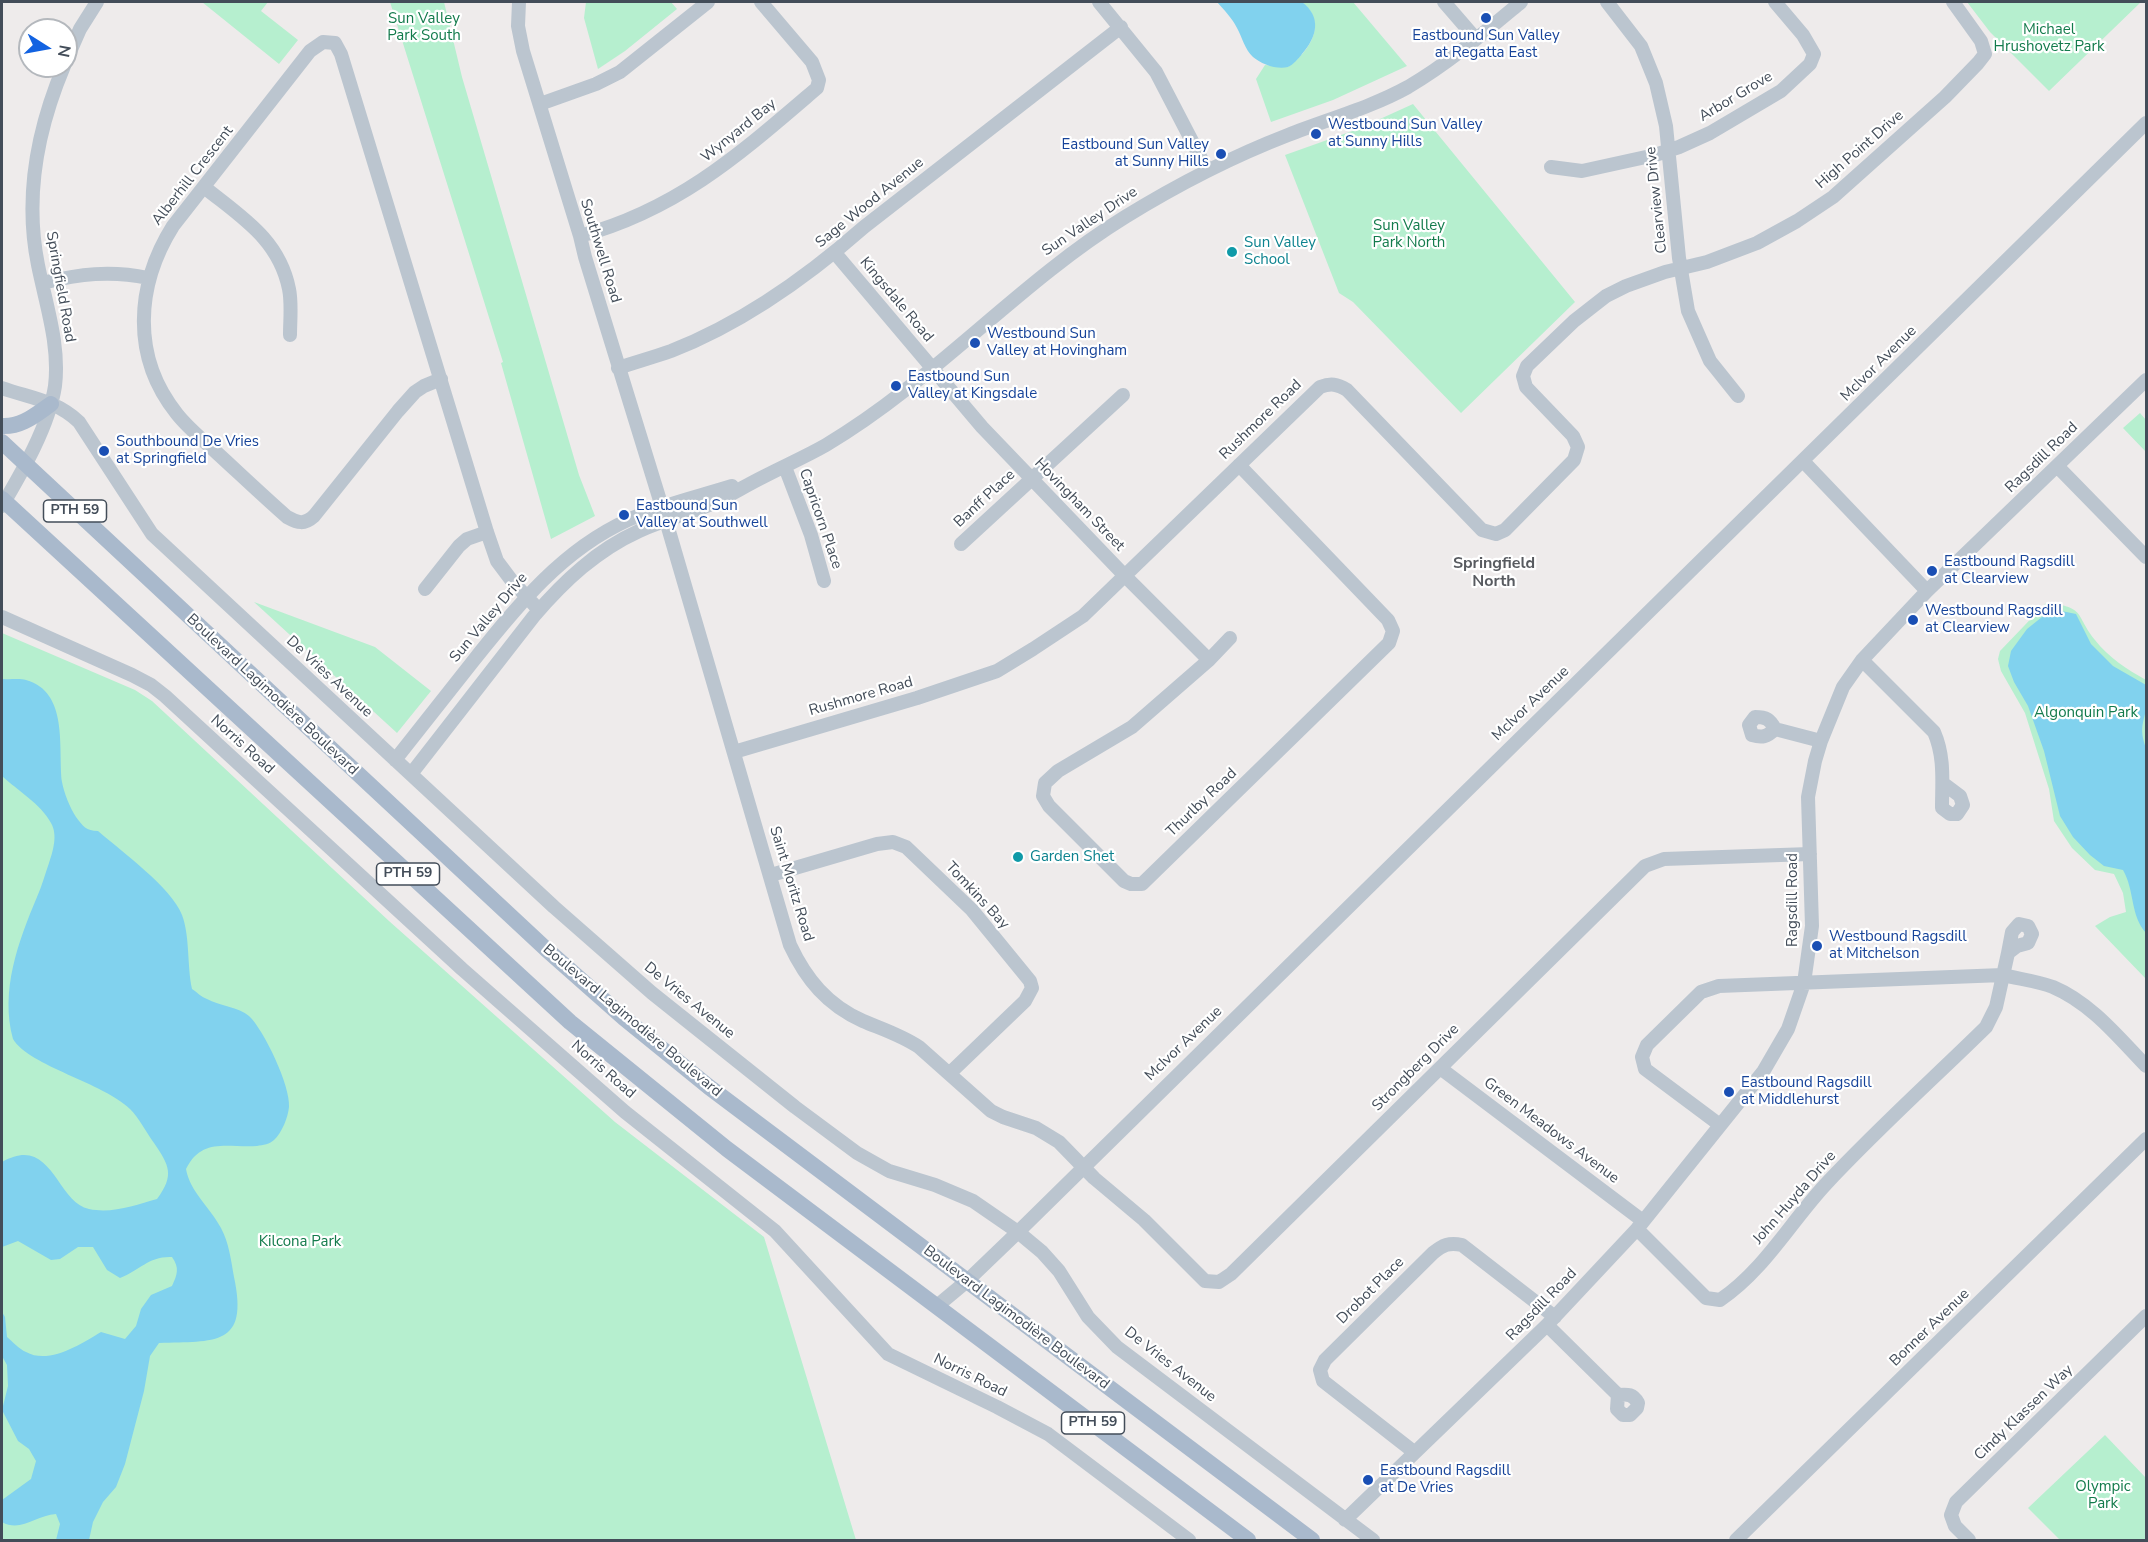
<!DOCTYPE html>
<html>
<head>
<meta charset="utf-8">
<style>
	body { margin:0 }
	#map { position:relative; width:2148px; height:1542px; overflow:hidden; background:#eeebeb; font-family:"Nunito Sans",sans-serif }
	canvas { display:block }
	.frame { position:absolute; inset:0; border:3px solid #434d59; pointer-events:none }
	.north { position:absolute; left:18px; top:18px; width:60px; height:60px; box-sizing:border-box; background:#fff; border:2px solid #b4b8bd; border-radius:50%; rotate:101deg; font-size:16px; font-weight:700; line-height:24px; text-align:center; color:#434d59 }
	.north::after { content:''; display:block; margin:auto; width:21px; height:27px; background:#1262e1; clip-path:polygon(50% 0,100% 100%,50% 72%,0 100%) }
</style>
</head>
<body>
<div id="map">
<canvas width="2148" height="1542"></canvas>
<div class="frame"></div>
<div class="north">N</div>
</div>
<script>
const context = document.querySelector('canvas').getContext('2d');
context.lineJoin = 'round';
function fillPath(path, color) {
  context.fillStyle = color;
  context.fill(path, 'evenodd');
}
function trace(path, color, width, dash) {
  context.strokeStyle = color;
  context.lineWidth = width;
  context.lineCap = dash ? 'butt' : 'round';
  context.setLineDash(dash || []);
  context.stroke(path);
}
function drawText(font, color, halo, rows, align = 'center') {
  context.font = font + ' "Nunito Sans",sans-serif';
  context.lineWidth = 4.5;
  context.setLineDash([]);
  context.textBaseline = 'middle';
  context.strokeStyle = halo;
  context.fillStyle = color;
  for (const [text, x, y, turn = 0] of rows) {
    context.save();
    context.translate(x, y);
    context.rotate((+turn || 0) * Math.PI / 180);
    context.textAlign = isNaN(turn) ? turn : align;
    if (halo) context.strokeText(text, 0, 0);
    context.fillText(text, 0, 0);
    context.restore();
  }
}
const green = new Path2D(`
	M 202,2 L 268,2 L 261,11 L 298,40 L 279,64 Z
	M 390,2 L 444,2 L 462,77 L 579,475 L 595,516 L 551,539 L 501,363 L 503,362 Z
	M 586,2 L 671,2 L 677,9 L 625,51 L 598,69 L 584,18 Z
	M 1302,2 L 1353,2 L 1407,66 L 1333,100 L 1271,122 L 1256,79 L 1265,65 L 1288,67 C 1310,51 1328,23 1302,2 Z
	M 1967,2 L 2141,2 L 2049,91 L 1990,32 Z
	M 1413,104 L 1575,302 L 1461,413 L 1353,302 L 1339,293 L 1285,155 L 1358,129 Z
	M 2140,413 L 2146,420 L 2146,452 L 2123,428 Z
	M 254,602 L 375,647 L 431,691 L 397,733 Z
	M 2047,602 C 2087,609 2074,613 2095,640 C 2108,657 2128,670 2146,680 L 2146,979 L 2095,926 L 2110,917 L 2126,912 L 2123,893 L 2114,874 L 2095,870 L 2072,848 L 2054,821 L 2049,789 L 2025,713 L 2001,671 L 1998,659 L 2000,651 Z
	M 2,633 L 135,690 L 152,701 L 389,921 L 615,1122 L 764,1237 L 856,1540 L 2,1540 Z
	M 2105,1435 L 2146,1478 L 2146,1540 L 2060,1540 L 2028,1508 Z`);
const water = new Path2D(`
	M 1217,2 L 1302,2 C 1322,17 1317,37 1302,54 C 1299,58 1293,65 1288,67 C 1277,70 1261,64 1253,57 C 1245,50 1242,37 1237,28 C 1232,18 1224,10 1217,2 Z
	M 2052,609 L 2076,614 L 2091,644 L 2113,666 L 2146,685 C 2147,693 2148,703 2146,710 C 2142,726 2140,731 2146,748 L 2146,933 C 2130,915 2135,891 2123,870 L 2104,866 L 2090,855 L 2073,837 L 2060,816 L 2044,751 L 2028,706 L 2014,682 L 2008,666 L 2011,651 L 2027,629 Z
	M 3,679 C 10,680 19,678 26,680 C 69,692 58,748 62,782 C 64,793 70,808 76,817 C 83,826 86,831 98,831 C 121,851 172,888 182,915 C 190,936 187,966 192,989 C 197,992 201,997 207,999 C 219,1006 239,1007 249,1016 C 264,1030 291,1087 289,1107 C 288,1117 282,1133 274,1140 C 270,1144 263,1145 257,1146 C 227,1148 202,1137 186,1169 C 190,1192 210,1207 221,1228 C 229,1243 231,1260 234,1277 C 249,1347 215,1341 159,1343 L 150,1356 L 144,1391 L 125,1464 L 116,1487 L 103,1502 L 93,1522 L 89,1540 L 56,1540 L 60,1524 L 56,1514 C 36,1515 21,1533 2,1522 L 2,1500 L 31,1479 L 36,1461 L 29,1449 L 18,1441 L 2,1410 L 8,1386 L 7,1365 L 2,1356 L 2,1312 L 5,1317 L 7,1337 C 13,1342 19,1349 26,1352 C 49,1365 81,1344 101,1332 L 125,1339 L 136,1326 L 141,1309 L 151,1295 L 172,1286 C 177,1275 180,1268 172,1257 C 149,1256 140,1270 120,1278 L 107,1270 L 93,1247 L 78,1247 L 60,1259 L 51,1260 L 18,1241 L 2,1247 L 2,1162 C 52,1133 56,1202 89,1209 C 112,1214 136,1205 157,1199 C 175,1175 169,1165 154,1143 C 146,1132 139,1118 130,1109 C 104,1083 29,1066 13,1039 C 0,991 18,942 37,897 C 42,886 45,874 49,863 C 53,851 58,835 51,823 C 40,803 18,791 2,776 Z`);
const minor = new Path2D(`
	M 519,2 L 518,26 L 523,51 L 580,236 L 585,257 L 662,507 L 790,945 C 806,979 827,1005 863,1021 C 882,1029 901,1035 919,1047 L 991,1111 L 1003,1117 L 1036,1128 L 1059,1142 L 1094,1178 L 1144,1220 L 1205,1281 L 1219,1282 L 1231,1274 L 1645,866 L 1664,859 L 1810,854
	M 1099,2 L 1156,72 L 1207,170
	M 1444,2 L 1476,39
	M 1607,2 L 1641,46 L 1656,83 L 1666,126 L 1679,258 L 1688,311 L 1710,361 L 1738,396
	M 66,61 L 80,29 L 97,2
	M 540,104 L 596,84 L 620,72 L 708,2
	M 1551,167 L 1582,171 L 1655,155 L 1679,147 L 1710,133 L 1781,91 L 1810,64 L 1814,54 L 1803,35 L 1775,2
	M 204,187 C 241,217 279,239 289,289 C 292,303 290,320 290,335
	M 580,236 C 679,209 741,153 817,88 L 819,80 L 812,62 L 761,2
	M 835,253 L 982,427 L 1125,576 L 1209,660
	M 42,283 C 80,274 110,270 148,278
	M 618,368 C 636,362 654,357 671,351 C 743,323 806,278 864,227 L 1121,27
	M 441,379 L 424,386 L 415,392 L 398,411 L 314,516 C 304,525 298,523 287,517 C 263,496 240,474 216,452 C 203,440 188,428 177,414 C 131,357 136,285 173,226 L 310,51 L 323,42 L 335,43 L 341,54 L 487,532 L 497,561 L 512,581 L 539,610
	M 2,388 C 30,398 56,400 79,422 L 152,534 L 554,907 L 652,993 L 795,1107 L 857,1153 L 889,1171 L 935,1185 L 973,1201 L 1018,1232 L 1042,1252 L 1059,1271 L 1088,1317 L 1117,1347 L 1373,1540
	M 1803,461 L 1927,591
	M 2057,466 L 2146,557
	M 785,467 L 811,535 L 824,581
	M 2,506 C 22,472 49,426 55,386 C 60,345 46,305 38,265 C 24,196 37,130 64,66
	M 961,544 L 1123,395
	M 425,589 L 459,546 L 467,539 L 487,532
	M 2,617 L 132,675 L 151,685 L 165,696 L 462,969 L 625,1112 L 775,1231 L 888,1354 L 997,1407 L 1048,1434 L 1189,1540
	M 1230,638 L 1209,660 L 1132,727 L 1058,771 L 1045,783 L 1043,796 L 1049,806 L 1124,881 L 1131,884 L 1142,884 L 1389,643 L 1393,631 L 1388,620 L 1239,465
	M 1862,660 L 1934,732 C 1945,757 1942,782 1942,808 L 1950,814 L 1957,814 L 1963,805 L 1960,796 L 1944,784
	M 1775,729 C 1770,719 1766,717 1755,717 L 1749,725 L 1752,735 C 1762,738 1767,737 1775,729 L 1821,741
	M 734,752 L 917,698 L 997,671 L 1033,649 L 1083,616 L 1320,387 C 1331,383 1337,384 1347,390 L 1482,530 L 1496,534 L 1505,530 L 1574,460 L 1578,447 L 1573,436 L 1526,387 L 1523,376 L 1527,366 L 1574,321 L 1606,296 L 1626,286 L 1665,272 L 1707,262 L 1757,243 L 1797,221 L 1833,197 L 1945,97 L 1978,63 L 1985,54 L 1981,41 L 1953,2
	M 395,760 C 421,727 448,693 474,660 C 518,605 562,550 628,520 C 661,505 697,497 732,486
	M 411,774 L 534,616 C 564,581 597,550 639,531 C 664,520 691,513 716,502 C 732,494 747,485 763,477 C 784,466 805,457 826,445 C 934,381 1018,283 1125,217 C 1177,185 1231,157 1288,135 C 1328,119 1370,108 1408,87 C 1449,63 1485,32 1521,2
	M 771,875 L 877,844 L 893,842 L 906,847 L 972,910 L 1030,981 L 1032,988 L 1025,1001 L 950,1073
	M 1440,1068 L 1643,1221
	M 1720,1125 L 1645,1069 L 1642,1057 L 1647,1045 L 1701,992 L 1719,986 L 2003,975 C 2019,979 2037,981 2053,987 C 2091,1003 2119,1038 2146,1066
	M 1637,1229 L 1706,1298 L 1720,1300 C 1764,1270 1790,1223 1825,1185 C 1876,1130 1933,1079 1986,1027 L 1996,1007 L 2008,953 L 2017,946 L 2028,943 L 2032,934 L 2028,926 L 2019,924 L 2012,932 L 2008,953
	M 937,1306 L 967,1281 L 1018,1232 L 2146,123
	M 1547,1325 L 1618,1395 C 1628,1394 1633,1394 1638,1403 L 1637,1408 L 1630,1415 L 1623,1415 L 1617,1409 L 1618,1395
	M 1414,1452 L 1323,1381 L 1320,1370 L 1325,1360 L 1433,1253 C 1443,1245 1449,1242 1462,1245 L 1555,1317
	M 1345,1520 L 1547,1325 L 1637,1229 L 1763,1072 L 1788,1029 L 1804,983 L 1812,926 L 1808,797 L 1815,761 L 1821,741 L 1843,687 L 1862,660 L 1927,591 L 2146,380
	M 1736,1540 L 2146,1139
	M 1969,1540 L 1955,1526 L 1951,1515 L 1956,1502 L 2146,1316`);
const major = new Path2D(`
	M 2,426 C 22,427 35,415 51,404
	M 2,442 L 546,949 L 624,1018 L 709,1087 L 1312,1540
	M 2,499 L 570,1022 L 727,1149 L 1248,1540`);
const markers = [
	[1486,18,6,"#1a4fb4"],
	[1316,134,6,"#1a4fb4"],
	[1221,154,6,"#1a4fb4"],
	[1232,252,6,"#0f9aa8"],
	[975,343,6,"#1a4fb4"],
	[896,386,6,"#1a4fb4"],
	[104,451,6,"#1a4fb4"],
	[624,515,6,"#1a4fb4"],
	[1932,571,6,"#1a4fb4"],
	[1913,620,6,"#1a4fb4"],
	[1018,857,6,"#0f9aa8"],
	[1817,946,6,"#1a4fb4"],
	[1729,1092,6,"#1a4fb4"],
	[1368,1480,6,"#1a4fb4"]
];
const shields = [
	[75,511,63],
	[408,874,63],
	[1093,1423,63]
];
const shieldNames = [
	["PTH 59",75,511],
	["PTH 59",408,874],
	["PTH 59",1093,1423]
];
const parkNames = [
	["Sun Valley",424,19],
	["Park South",424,36],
	["Michael",2049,30],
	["Hrushovetz Park",2049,47],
	["Sun Valley",1409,226],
	["Park North",1409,243],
	["Algonquin Park",2086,713],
	["Kilcona Park",300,1242],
	["Olympic",2103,1487],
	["Park",2103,1504]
];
const transitNames = [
	["Eastbound Sun Valley",1486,36,"center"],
	["at Regatta East",1486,53,"center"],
	["Westbound Sun Valley",1328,125],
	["at Sunny Hills",1328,142],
	["Eastbound Sun Valley",1209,145,"right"],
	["at Sunny Hills",1209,162,"right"],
	["Westbound Sun",987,334],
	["Valley at Hovingham",987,351],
	["Eastbound Sun",908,377],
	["Valley at Kingsdale",908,394],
	["Southbound De Vries",116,442],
	["at Springfield",116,459],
	["Eastbound Sun",636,506],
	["Valley at Southwell",636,523],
	["Eastbound Ragsdill",1944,562],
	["at Clearview",1944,579],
	["Westbound Ragsdill",1925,611],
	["at Clearview",1925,628],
	["Westbound Ragsdill",1829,937],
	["at Mitchelson",1829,954],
	["Eastbound Ragsdill",1741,1083],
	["at Middlehurst",1741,1100],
	["Eastbound Ragsdill",1380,1471],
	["at De Vries",1380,1488]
];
const streetNames = [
	["Arbor Grove",1736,97,-31],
	["Wynyard Bay",739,131,-39],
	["High Point Drive",1860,150,-41],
	["Alberhill Crescent",193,176,-52],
	["Clearview Drive",1657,200,-96],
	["Sage Wood Avenue",870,203,-39],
	["Sun Valley Drive",1090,222,-34],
	["Southwell Road",600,251,73],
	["Springfield Road",60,287,80],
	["Kingsdale Road",896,300,50],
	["McIvor Avenue",1879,364,-45],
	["Rushmore Road",1261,420,-44],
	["Ragsdill Road",2042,458,-44],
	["Banff Place",985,499,-43],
	["Hovingham Street",1079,505,46],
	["Capricorn Place",820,519,71],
	["Sun Valley Drive",489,618,-50],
	["De Vries Avenue",329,677,43],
	["Boulevard Lagimodière Boulevard",272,695,43],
	["Rushmore Road",861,697,-16],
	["McIvor Avenue",1531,704,-44],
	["Norris Road",242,745,42],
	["Thurlby Road",1202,803,-44],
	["Saint Moritz Road",791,884,73],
	["Tomkins Bay",977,896,47],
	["Ragsdill Road",1793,900,-90],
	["De Vries Avenue",689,1001,39],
	["Boulevard Lagimodière Boulevard",632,1021,40],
	["McIvor Avenue",1184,1044,-44],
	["Strongberg Drive",1416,1068,-45],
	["Norris Road",603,1070,41],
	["Green Meadows Avenue",1551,1131,37],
	["John Huyda Drive",1795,1198,-49],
	["Drobot Place",1371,1291,-45],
	["Ragsdill Road",1542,1305,-46],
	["Boulevard Lagimodière Boulevard",1016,1318,37],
	["Bonner Avenue",1930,1328,-44],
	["De Vries Avenue",1170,1365,38],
	["Norris Road",970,1376,26],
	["Cindy Klassen Way",2024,1413,-44]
];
const cultureNames = [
	["Sun Valley",1244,243],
	["School",1244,260],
	["Garden Shet",1030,857]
];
const neighbourhoodNames = [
	["Springfield",1494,564],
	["North",1494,582]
];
fillPath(green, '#b6efcf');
fillPath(water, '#81d2ee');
trace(minor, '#bbc5cf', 14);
trace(major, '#a9b9cc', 16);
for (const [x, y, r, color] of markers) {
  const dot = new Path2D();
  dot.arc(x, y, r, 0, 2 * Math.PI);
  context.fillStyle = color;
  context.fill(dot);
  trace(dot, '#fff', 2);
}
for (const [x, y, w] of shields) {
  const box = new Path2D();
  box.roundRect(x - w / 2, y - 11, w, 22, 4.5);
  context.fillStyle = '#fff';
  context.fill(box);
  trace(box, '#434d59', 1.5);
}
drawText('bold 14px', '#434d59', null, shieldNames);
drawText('15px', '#137b4c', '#fff', parkNames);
drawText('15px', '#164399', '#fff', transitNames, 'left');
drawText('15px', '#434d59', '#fff', streetNames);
drawText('15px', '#0d838f', '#fff', cultureNames, 'left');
drawText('bold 16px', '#585b60', '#fff', neighbourhoodNames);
</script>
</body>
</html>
